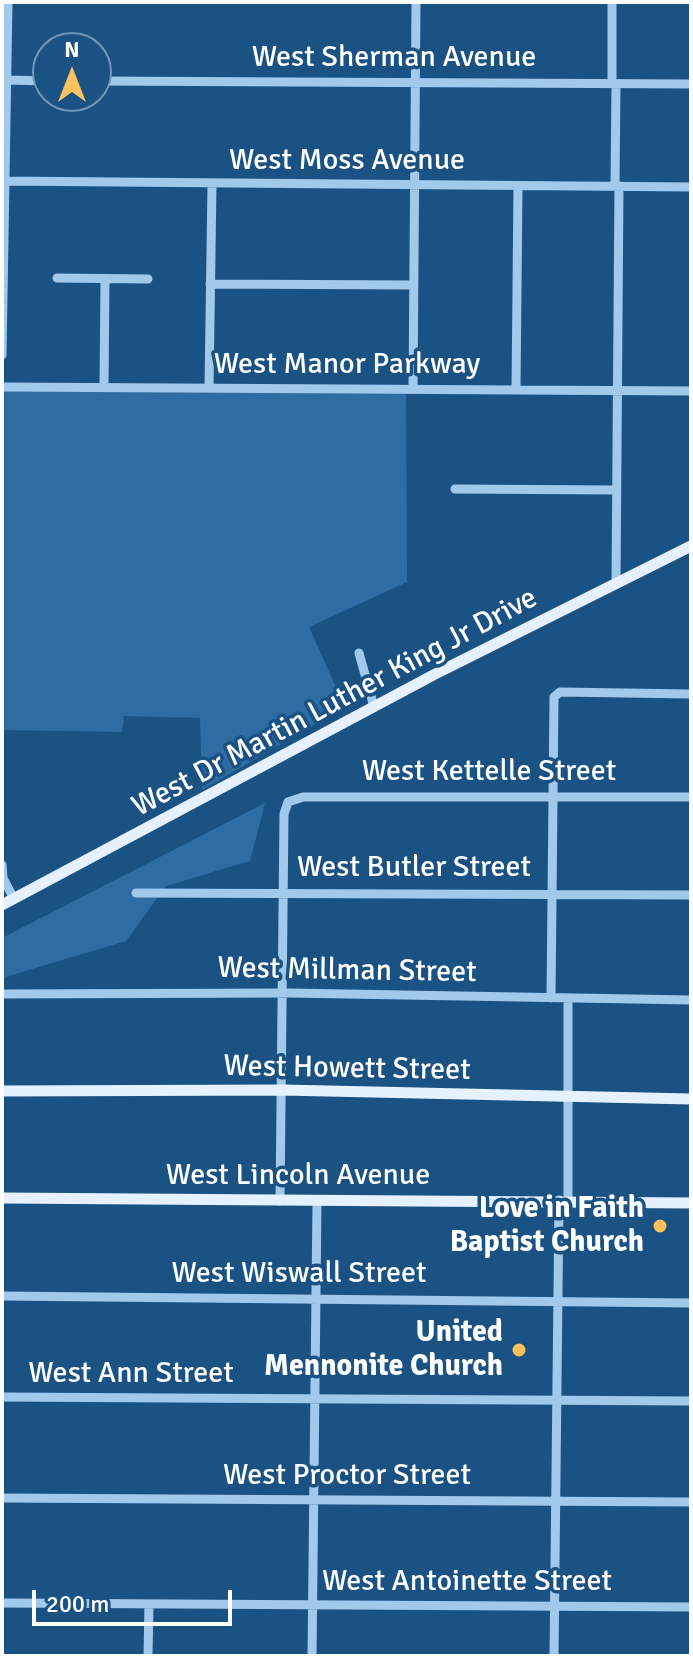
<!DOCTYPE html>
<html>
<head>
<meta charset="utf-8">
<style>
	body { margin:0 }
	#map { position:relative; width:693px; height:1658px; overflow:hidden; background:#1b5284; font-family:Signika,sans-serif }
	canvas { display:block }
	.frame { position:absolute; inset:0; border:4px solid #fff; pointer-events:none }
	.north { position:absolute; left:32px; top:32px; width:80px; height:80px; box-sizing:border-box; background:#1b5284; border:2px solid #7697b5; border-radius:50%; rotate:0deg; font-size:22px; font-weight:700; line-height:32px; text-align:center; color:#fff }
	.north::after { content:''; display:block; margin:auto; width:28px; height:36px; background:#fdc15d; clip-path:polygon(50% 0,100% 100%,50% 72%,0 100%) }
	.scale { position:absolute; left:32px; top:1590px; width:200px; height:36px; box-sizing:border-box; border:4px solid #fff; border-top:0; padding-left:10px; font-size:24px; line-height:28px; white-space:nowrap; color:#fff; -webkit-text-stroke:6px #1b5284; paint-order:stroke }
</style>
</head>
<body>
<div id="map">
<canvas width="693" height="1658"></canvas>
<div class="frame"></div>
<div class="north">N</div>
<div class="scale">200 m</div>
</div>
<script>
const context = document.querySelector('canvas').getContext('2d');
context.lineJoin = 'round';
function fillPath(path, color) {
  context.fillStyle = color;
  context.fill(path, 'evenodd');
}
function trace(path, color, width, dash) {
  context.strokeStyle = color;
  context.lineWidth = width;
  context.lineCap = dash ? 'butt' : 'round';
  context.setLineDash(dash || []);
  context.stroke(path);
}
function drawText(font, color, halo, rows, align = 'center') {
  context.font = font + ' Signika,sans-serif';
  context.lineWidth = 7;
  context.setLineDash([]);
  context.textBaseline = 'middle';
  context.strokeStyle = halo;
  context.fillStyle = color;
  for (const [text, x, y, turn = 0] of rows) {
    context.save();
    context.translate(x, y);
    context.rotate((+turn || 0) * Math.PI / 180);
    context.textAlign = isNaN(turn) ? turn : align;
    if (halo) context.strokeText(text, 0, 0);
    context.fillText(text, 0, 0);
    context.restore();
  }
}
const green = new Path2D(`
	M 2,391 L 406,394 L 407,582 L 309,627 L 345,707 L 202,790 L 200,718 L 124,716 L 122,732 L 2,730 Z
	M 265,803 L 250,861 L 166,886 L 126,941 L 2,978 L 2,938 Z`);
const minor = new Path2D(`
	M 7,80 L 48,81
	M 96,81 L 691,84
	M 612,84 L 612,2
	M 2,181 L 691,187
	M 615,186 L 616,84
	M 57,278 L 148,279
	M 210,284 L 414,285
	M 2,355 L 8,2
	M 2,387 L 691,391
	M 104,387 L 105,279
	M 209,388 L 212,184
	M 413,389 L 416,2
	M 516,390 L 518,186
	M 455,489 L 614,490
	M 616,582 L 619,186
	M 359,653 L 374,707
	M 2,865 L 3,878 L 14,899
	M 136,893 L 691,895
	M 2,994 L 289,993 L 691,1000
	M 551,998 L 554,697 L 560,692 L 691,694
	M 568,998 L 568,1200
	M 280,1201 L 284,814 L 288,802 L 303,797 L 691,797
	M 2,1296 L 691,1303
	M 2,1397 L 691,1401
	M 2,1498 L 691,1502
	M 2,1603 L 691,1607
	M 148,1656 L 149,1604
	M 312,1656 L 317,1201
	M 554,1656 L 559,1200`);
const major = new Path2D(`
	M 2,905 L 439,672 L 691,546
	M 2,1091 L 282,1090 L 691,1099
	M 2,1198 L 691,1203`);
const markers = [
	[660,1226,8,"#fdc15d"],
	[519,1350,8,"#fdc15d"]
];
const streetNames = [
	["West Sherman Avenue",394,58],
	["West Moss Avenue",347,161],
	["West Manor Parkway",347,365],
	["West Dr Martin Luther King Jr Drive",335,703,-28],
	["West Kettelle Street",489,772],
	["West Butler Street",414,868],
	["West Millman Street",347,971,1],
	["West Howett Street",347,1069,1],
	["West Lincoln Avenue",298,1176],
	["West Wiswall Street",299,1274],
	["West Ann Street",131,1374],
	["West Proctor Street",347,1476],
	["West Antoinette Street",467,1582]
];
const poiNames = [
	["Love in Faith",644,1209],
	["Baptist Church",644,1243],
	["United",503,1333],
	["Mennonite Church",503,1367]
];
fillPath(green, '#2e6ca2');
trace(minor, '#a1c9eb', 9);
trace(major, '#e5f1ff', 11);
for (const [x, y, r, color] of markers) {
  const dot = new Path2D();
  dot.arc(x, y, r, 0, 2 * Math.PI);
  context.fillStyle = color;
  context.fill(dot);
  trace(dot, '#1b5284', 3);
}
drawText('30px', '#fff', '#1b5284', streetNames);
drawText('bold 30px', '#fff', '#1b5284', poiNames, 'right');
</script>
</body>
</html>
